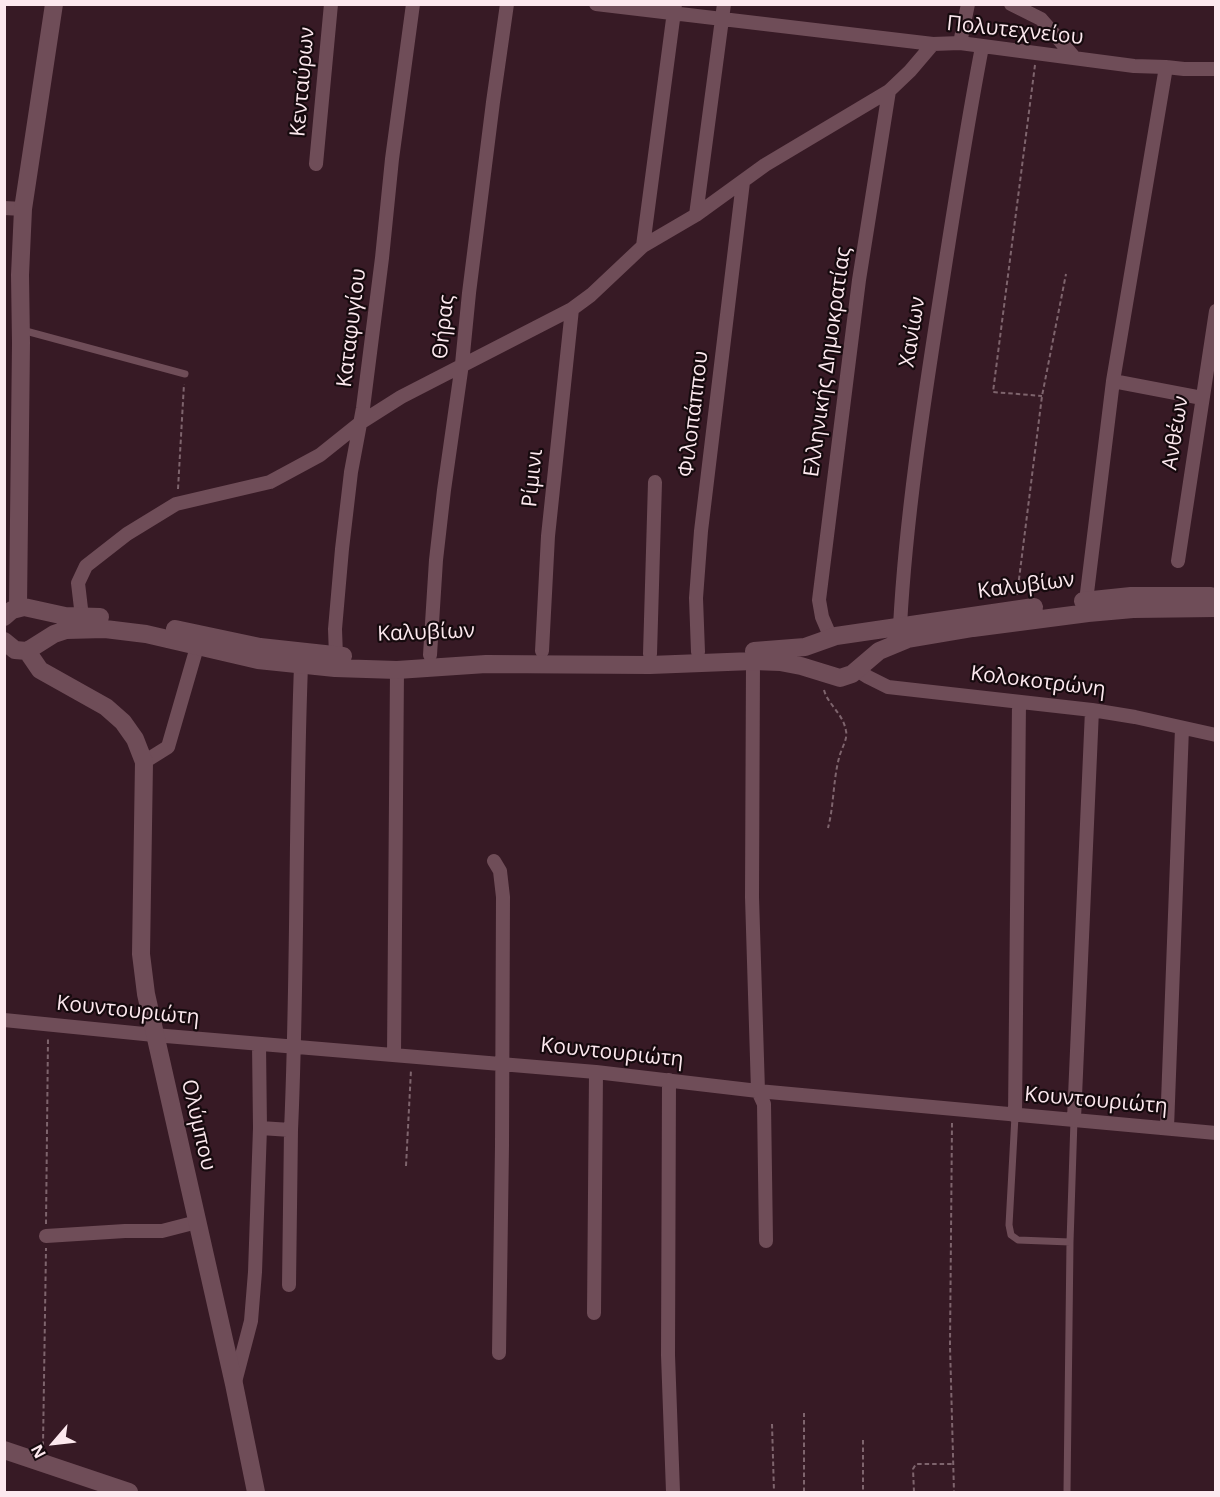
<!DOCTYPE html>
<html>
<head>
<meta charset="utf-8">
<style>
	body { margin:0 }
	#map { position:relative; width:1220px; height:1497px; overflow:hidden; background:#371a25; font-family:"Open Sans",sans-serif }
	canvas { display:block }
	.frame { position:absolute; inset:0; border:6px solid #fce8ee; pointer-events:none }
	.north { position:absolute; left:24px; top:1413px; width:60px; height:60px; -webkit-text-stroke:4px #160a0e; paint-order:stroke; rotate:242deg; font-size:16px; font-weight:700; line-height:24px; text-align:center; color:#fce8ee }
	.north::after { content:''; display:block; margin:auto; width:21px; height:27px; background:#fce8ee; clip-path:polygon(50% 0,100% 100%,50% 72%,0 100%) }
</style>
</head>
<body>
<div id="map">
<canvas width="1220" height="1497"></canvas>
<div class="frame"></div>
<div class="north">N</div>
</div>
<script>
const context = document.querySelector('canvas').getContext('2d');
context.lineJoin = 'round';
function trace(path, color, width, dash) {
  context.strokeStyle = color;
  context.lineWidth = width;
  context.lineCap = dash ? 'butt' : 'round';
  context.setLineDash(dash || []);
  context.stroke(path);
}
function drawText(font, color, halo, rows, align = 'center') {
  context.font = font + ' "Open Sans",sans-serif';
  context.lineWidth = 4.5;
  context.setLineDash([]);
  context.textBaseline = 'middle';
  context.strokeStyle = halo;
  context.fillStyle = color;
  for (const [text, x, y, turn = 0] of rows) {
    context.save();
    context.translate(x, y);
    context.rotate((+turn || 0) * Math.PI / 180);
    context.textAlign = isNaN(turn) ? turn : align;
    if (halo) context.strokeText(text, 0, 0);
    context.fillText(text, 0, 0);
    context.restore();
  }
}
const path = new Path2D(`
	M 1035,65 L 993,392 L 1042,396
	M 178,489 L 184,384
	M 1017,595 L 1042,396 L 1066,274
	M 824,690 C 828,705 843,713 846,731 C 848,739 841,749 839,758 C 833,781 834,805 828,828
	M 952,1123 L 950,1346 L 954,1492
	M 406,1166 L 411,1070
	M 46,1224 L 48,1038
	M 772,1424 L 774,1492
	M 863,1440 L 863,1492
	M 43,1446 L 46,1248
	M 804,1492 L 804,1413
	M 914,1492 L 913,1469 L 916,1464 L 953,1464`);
const lane = new Path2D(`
	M 22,330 L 185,374
	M 1015,1116 L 1009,1225 L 1011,1235 L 1018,1240 L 1070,1242
	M 1067,1492 L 1070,1242 L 1074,1120`);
const street = new Path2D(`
	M 596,4 L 933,44 L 960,43 L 1134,66 L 1166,67 L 1184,69 L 1216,69
	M 1011,4 L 1041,19 L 1074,57
	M 960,43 L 968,4
	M 316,164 L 331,4
	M 4,208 L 23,209
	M 696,215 L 724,4
	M 643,246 L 675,4
	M 1113,381 L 1202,398
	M 1178,561 L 1216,311
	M 1086,601 L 1113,381 L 1166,67
	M 82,617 L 78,583 L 86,566 L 127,534 L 176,504 L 270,482 L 320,455 L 360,423 L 401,397 L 572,309 L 591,295 L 643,246 L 696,215 L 765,165 L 889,91 L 910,71 L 933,44
	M 900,626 C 906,516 923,407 940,298 C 953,214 966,130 982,47
	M 831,638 L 822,617 L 819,600 L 859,280 L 889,91
	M 542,651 L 548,536 L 572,309
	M 698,652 L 696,598 L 701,531 L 743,182
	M 650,654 L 655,482
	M 430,655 L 436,560 L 444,490 L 462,364 L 469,293 L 493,102 L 507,4
	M 336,656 L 335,629 L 342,549 L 351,472 L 363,408 L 382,258 L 392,159 L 413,4
	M 753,661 L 752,897 L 758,1091 L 764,1104 L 766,1241
	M 857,670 L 868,677 L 888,687 L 1092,710 L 1135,717 L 1216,735
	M 144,762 L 168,747 L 197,647
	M 494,861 L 500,871 L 503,897 L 502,1146 L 499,1353
	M 4,1020 L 154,1035 L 596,1072 L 758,1091 L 1216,1133
	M 394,1055 L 397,670
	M 669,1080 L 668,1355 L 673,1492
	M 1015,1116 L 1019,702
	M 1074,1119 L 1092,710
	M 260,1128 L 291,1130 L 289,1285
	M 1167,1128 L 1182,728
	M 291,1130 C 298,975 295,820 301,666
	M 46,1236 L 125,1231 L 162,1231 L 197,1222
	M 594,1313 L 596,1072
	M 235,1382 L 251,1321 L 255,1272 L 260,1128 L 259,1044`);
const secondary = new Path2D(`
	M 1083,601 L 1131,596 L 1211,596
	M 18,607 L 21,343 L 20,275 L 23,209 L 54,4
	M 4,617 L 12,610 L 24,607 L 65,616 L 100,617
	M 175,629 L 260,647 L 343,656
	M 4,641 L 15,650 L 27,651 L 54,634 L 66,630 L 105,629 L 146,634 L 258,660 L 335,668 L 397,670 L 486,664 L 650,665 L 753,661 L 780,662 L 801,666 L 840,678 L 852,674 L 879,651 L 908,639 L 973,628 L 1088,613 L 1133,609 L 1216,608
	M 27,651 L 40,670 L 106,707 L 123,722 L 135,739 L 144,762 L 141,954 L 146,994 L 234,1384 L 256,1492
	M 754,651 L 805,647 L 836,636 L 1034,607
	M 4,1450 L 129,1492`);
const streetNames = [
	["Πολυτεχνείου",1015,31,6],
	["Κενταύρων",303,82,-85],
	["Θήρας",444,327,-84],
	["Καταφυγίου",352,328,-83],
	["Χανίων",913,332,-81],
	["Ελληνικής Δημοκρατίας",828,362,-82],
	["Φιλοπάππου",694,414,-83],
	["Ανθέων",1176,433,-81],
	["Ρίμινι",533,478,-84],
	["Καλυβίων",1026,586,-7],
	["Καλυβίων",426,633,-2],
	["Κολοκοτρώνη",1038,682,7],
	["Κουντουριώτη",128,1011,6],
	["Κουντουριώτη",612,1053,6],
	["Κουντουριώτη",1096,1101,5],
	["Ολύμπου",198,1125,77]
];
trace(path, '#7e646d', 2, [4.5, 3]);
trace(lane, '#6f4d58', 7);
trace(street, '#6f4d58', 14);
trace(secondary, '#6f4d58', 18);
drawText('21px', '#fce8ee', '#160a0e', streetNames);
</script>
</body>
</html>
